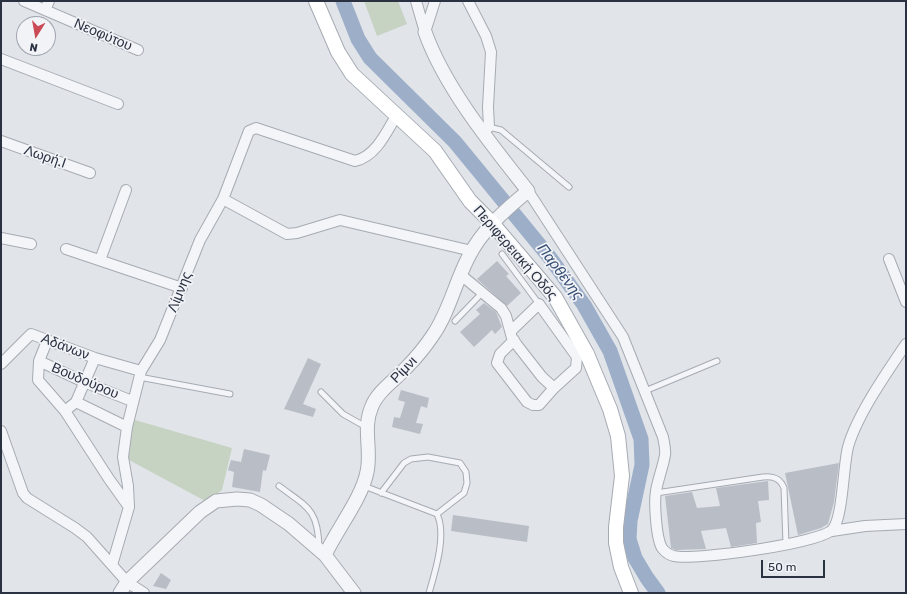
<!DOCTYPE html>
<html>
<head>
<meta charset="utf-8">
<style>
	body { margin:0 }
	#map { position:relative; width:907px; height:594px; overflow:hidden; background:#e1e4e9; font-family:Rubik,sans-serif }
	canvas { display:block }
	.frame { position:absolute; inset:0; border:2px solid #2a3141; pointer-events:none }
	.north { position:absolute; left:16px; top:16px; width:40px; height:40px; box-sizing:border-box; background:#f1f3f7; border:1px solid #a1a5ae; border-radius:50%; rotate:191deg; font-size:11px; font-weight:700; line-height:16px; text-align:center; color:#2a3141 }
	.north::after { content:''; display:block; margin:auto; width:14px; height:18px; background:#ca4b55; clip-path:polygon(50% 0,100% 100%,50% 72%,0 100%) }
	.scale { position:absolute; left:761px; top:560px; width:64px; height:18px; box-sizing:border-box; border:2px solid #2a3141; border-top:0; padding-left:5px; font-size:12px; line-height:14px; white-space:nowrap; color:#2a3141; -webkit-text-stroke:3px #f1f3f7; paint-order:stroke }
</style>
</head>
<body>
<div id="map">
<canvas width="907" height="594"></canvas>
<div class="frame"></div>
<div class="north">N</div>
<div class="scale">50 m</div>
</div>
<script>
const context = document.querySelector('canvas').getContext('2d');
context.lineJoin = 'round';
function fillPath(path, color) {
  context.fillStyle = color;
  context.fill(path, 'evenodd');
}
function trace(path, color, width, dash) {
  context.strokeStyle = color;
  context.lineWidth = width;
  context.lineCap = dash ? 'butt' : 'round';
  context.setLineDash(dash || []);
  context.stroke(path);
}
function drawText(font, color, halo, rows, align = 'center') {
  context.font = font + ' Rubik,sans-serif';
  context.lineWidth = 3.5;
  context.setLineDash([]);
  context.textBaseline = 'middle';
  context.strokeStyle = halo;
  context.fillStyle = color;
  for (const [text, x, y, turn = 0] of rows) {
    context.save();
    context.translate(x, y);
    context.rotate((+turn || 0) * Math.PI / 180);
    context.textAlign = isNaN(turn) ? turn : align;
    if (halo) context.strokeText(text, 0, 0);
    context.fillText(text, 0, 0);
    context.restore();
  }
}
const green = new Path2D(`
	M 364,1 L 398,1 L 407,24 L 377,36 Z
	M 128,418 L 232,448 L 222,490 L 207,502 L 129,460 Z`);
const river = new Path2D(`
	M 343,1 L 358,39 L 370,58 L 455,142 L 551,259 L 584,305 L 610,351 L 641,439 L 642,465 L 630,521 L 629,539 L 635,558 L 647,578 L 658,593`);
const building = new Path2D(`
	M 497,261 L 509,274 L 506,276 L 521,293 L 507,306 L 477,279 Z
	M 484,303 L 496,312 L 502,327 L 495,334 L 492,330 L 474,347 L 460,332 L 480,314 L 476,310 Z
	M 308,358 L 321,364 L 303,404 L 316,409 L 313,417 L 284,409 Z
	M 401,390 L 429,398 L 427,408 L 421,406 L 416,423 L 423,424 L 420,434 L 392,427 L 394,417 L 400,418 L 405,402 L 398,400 Z
	M 244,449 L 270,455 L 266,471 L 263,470 L 260,492 L 232,487 L 234,472 L 228,470 L 231,460 L 241,462 Z
	M 839,463 L 834,502 L 828,524 L 821,528 L 798,535 L 785,473 Z
	M 768,481 L 769,500 L 758,501 L 761,522 L 756,523 L 757,543 L 731,547 L 726,528 L 701,531 L 706,549 L 676,550 L 671,548 L 665,496 L 692,492 L 697,508 L 720,506 L 716,488 Z
	M 453,515 L 529,526 L 527,542 L 451,531 Z
	M 161,573 L 171,580 L 166,589 L 153,586 Z`);
const service = new Path2D(`
	M 489,127 L 501,130 L 569,187
	M 502,254 L 539,304
	M 455,321 L 482,293
	M 139,377 L 230,394
	M 645,391 L 717,361
	M 321,392 L 343,414 L 366,427
	M 279,486 C 307,507 318,509 319,547
	M 364,486 L 437,514 C 447,535 435,572 429,593
	M 381,493 L 404,463 L 411,459 L 428,457 L 460,463 L 466,472 L 467,483 L 464,493 L 437,514
	M 656,493 L 763,477 C 773,476 780,478 784,488 L 786,544`);
const minor = new Path2D(`
	M 24,1 L 138,50
	M 416,1 L 425,32
	M 468,1 L 486,36 L 491,52 L 488,107 L 489,127 L 483,132
	M 45,10 L 49,1
	M 425,32 L 435,1
	M 1,59 L 118,104
	M 1,141 L 90,173
	M 528,191 L 623,337 L 663,437 C 664,443 666,450 665,455 C 663,467 658,479 656,491 C 654,502 656,538 662,548 C 665,552 669,555 674,556 C 693,561 823,543 833,529 C 843,516 843,467 848,447 C 857,415 887,372 906,344
	M 223,199 L 287,234 L 297,233 L 340,220 L 472,251
	M 1,238 L 31,244
	M 66,249 L 182,288
	M 889,259 L 906,302
	M 100,260 L 126,190
	M 461,275 L 501,308 L 506,316 L 512,338 L 517,345 L 542,377 L 554,388 L 539,405 L 533,405 L 527,402 L 497,363 L 500,354 L 514,340
	M 511,331 L 539,304 L 577,357 L 576,368 L 554,388
	M 47,341 L 39,361 L 38,380 L 65,411 L 109,479 L 129,507
	M 39,361 L 84,382 L 132,401
	M 1,364 L 31,334 L 95,358 L 141,371
	M 76,402 L 127,427
	M 65,411 L 76,402 L 95,358
	M 1,431 L 23,493 L 27,498 L 75,528 L 87,537 L 127,582 L 144,593
	M 832,531 L 865,526 L 906,524
	M 112,565 L 129,507 L 128,486 L 123,457 L 127,427 L 141,371 L 160,340 L 200,240 L 223,199 L 249,131 L 256,128 L 355,161 C 376,156 386,133 396,116`);
const tertiary = new Path2D(`
	M 325,555 C 337,529 362,498 367,472 C 372,450 362,428 372,406 C 378,391 395,380 406,368 C 416,358 425,347 433,335 C 449,312 455,283 468,258 C 481,231 505,210 528,191 C 491,144 445,88 425,32
	M 120,593 L 127,582 L 200,512 L 216,501 L 237,499 L 250,500 L 261,505 L 289,524 L 325,555 L 354,593`);
const secondary = new Path2D(`
	M 316,1 L 338,52 L 352,74 L 435,151 L 470,201 L 492,223 L 555,297 L 587,354 L 610,409 L 618,436 L 622,476 L 616,527 L 616,543 L 621,567 L 631,593`);
const streetNames = [
	["Νεοφύτου",103,35,23],
	["Λωρή.Ι",45,157,19],
	["Περιφερειακή Οδός",515,253,49],
	["Λίμνης",180,292,-68],
	["Αδάνων",65,347,21],
	["Ρίμνι",404,370,-46],
	["Βουδούρου",85,381,23]
];
const waterNames = [
	["Παρθένης",560,272,53]
];
fillPath(green, '#c6d3c3');
trace(river, '#9dafc8', 15);
fillPath(building, '#b9bdc6');
trace(service, '#a6abb3', 7);
trace(minor, '#a6abb3', 12);
trace(tertiary, '#a6abb3', 15);
trace(secondary, '#a6abb3', 16);
trace(service, '#f4f5f8', 5);
trace(minor, '#f4f5f8', 10);
trace(tertiary, '#f4f5f8', 13);
trace(secondary, '#fff', 14);
drawText('14px', '#2a3141', '#f1f3f7', streetNames);
drawText('italic 15px', '#354d73', '#f1f3f7', waterNames);
</script>
</body>
</html>
